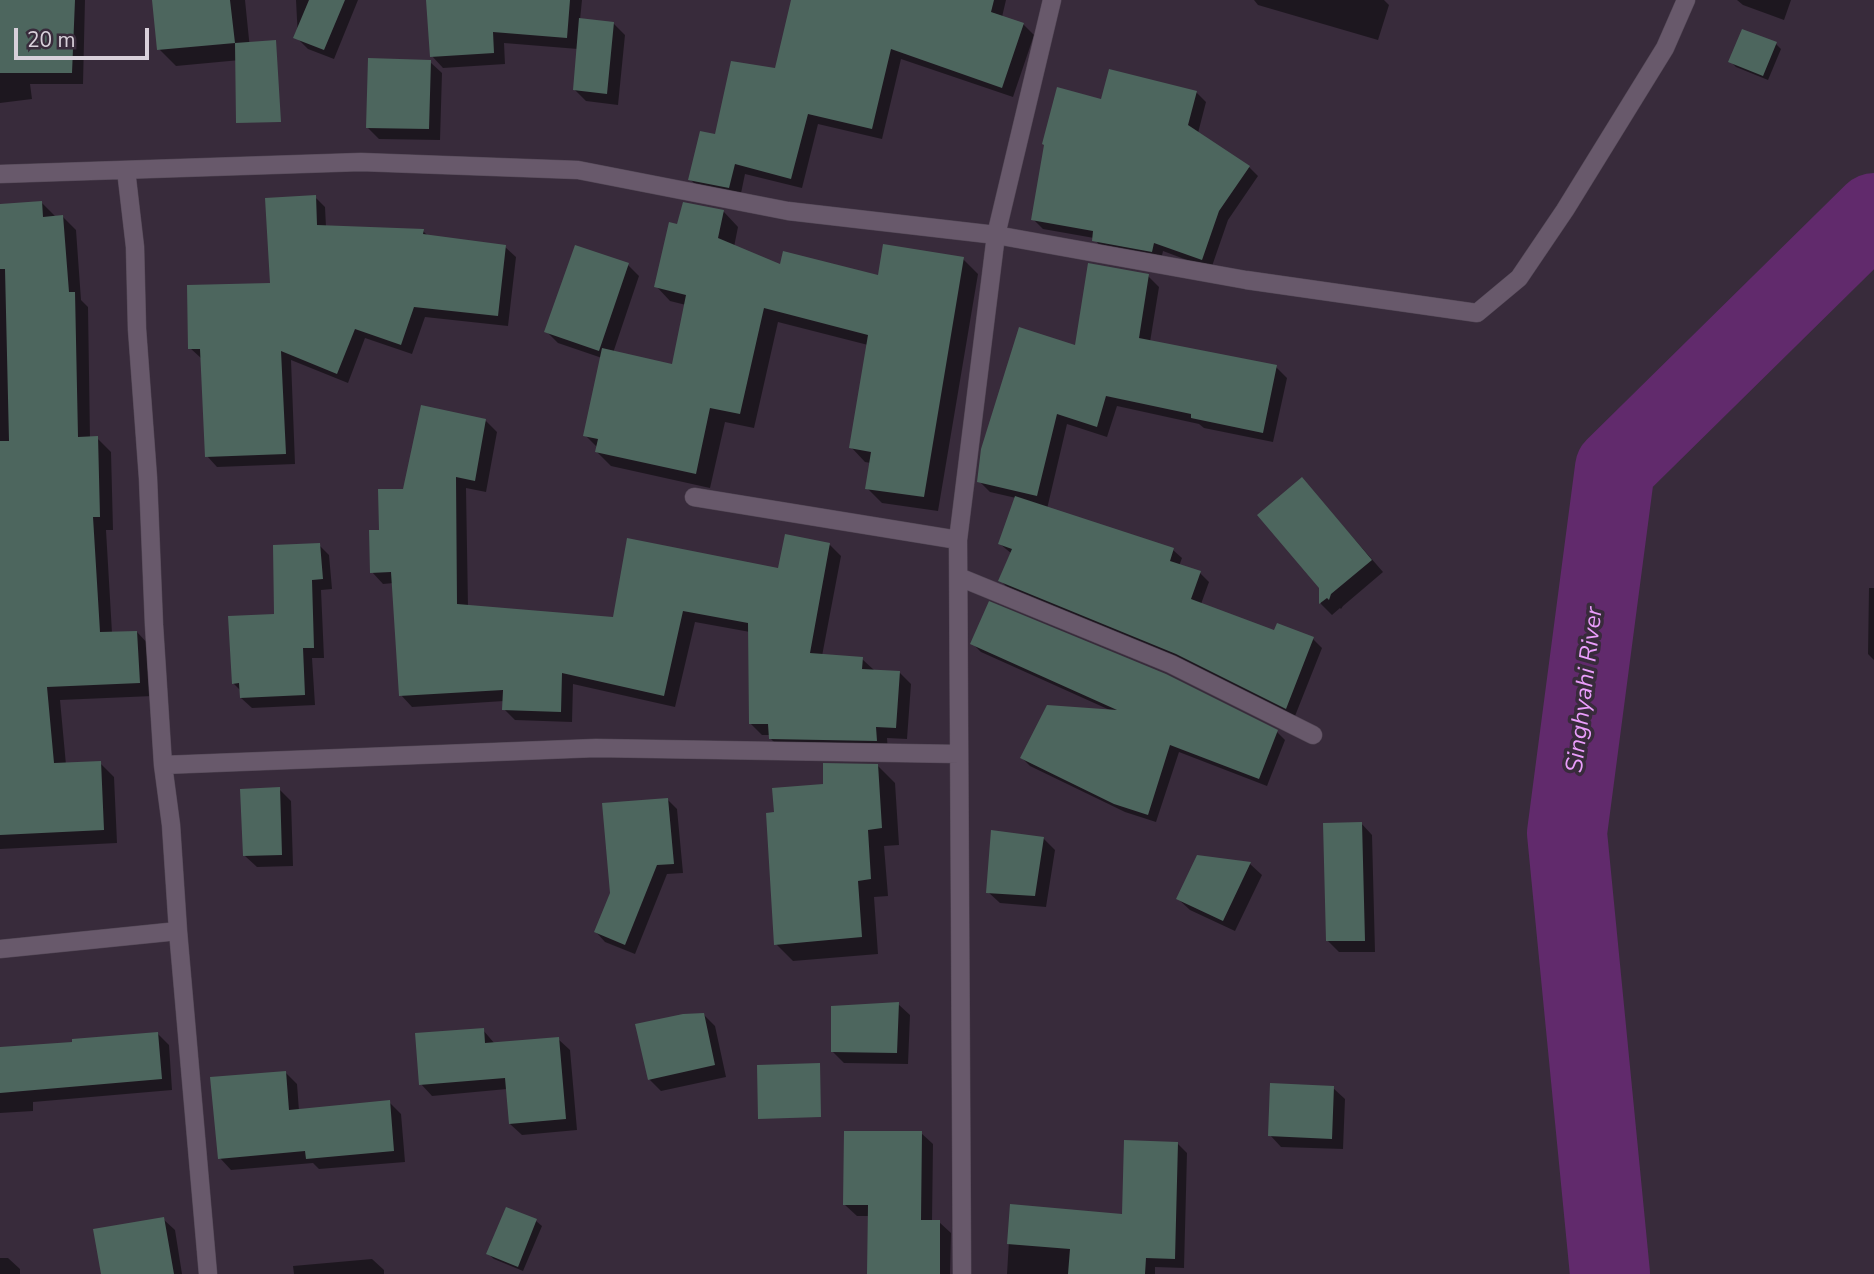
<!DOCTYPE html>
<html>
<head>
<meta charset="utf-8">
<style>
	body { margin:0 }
	#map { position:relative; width:1874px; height:1274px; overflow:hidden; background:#382b3b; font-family:"Nunito Sans",sans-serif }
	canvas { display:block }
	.scale { position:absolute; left:14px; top:28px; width:135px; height:32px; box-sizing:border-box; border:4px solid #d8d0da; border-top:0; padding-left:9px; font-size:21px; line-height:24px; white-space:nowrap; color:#d8d0da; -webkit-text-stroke:5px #382b3b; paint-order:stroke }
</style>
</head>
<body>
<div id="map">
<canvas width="1874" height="1274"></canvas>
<div class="scale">20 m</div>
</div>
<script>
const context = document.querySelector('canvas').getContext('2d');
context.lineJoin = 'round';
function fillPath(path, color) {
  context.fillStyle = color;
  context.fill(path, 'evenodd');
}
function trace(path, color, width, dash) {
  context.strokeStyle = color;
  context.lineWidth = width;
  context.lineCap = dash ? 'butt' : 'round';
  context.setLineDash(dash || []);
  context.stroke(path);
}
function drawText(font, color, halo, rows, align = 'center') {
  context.font = font + ' "Nunito Sans",sans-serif';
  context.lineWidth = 7;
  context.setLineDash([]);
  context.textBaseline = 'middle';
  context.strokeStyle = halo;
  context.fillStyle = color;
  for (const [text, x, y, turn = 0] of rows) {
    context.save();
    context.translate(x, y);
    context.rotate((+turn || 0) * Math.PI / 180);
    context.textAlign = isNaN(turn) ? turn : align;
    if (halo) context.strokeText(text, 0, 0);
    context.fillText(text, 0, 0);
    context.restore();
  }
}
const shadow = new Path2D(`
	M 0,0 L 85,0 L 83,84 L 30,84 L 32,99 L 0,103 Z
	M 154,0 L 245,0 L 251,59 L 176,66 L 159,49 Z
	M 296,0 L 358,0 L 334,59 L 308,49 L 298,39 Z
	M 428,0 L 582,0 L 580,20 L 614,24 L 625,35 L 618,105 L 586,101 L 574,89 L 578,49 L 504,43 L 505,64 L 443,68 L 432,56 Z
	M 793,0 L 1006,0 L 1002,17 L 1023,24 L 1034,35 L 1013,97 L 901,59 L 882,139 L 818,124 L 802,188 L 745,174 L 740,198 L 701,190 L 690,179 L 717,137 L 777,70 Z
	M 1254,0 L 1384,0 L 1389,5 L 1378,40 L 1258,5 Z
	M 1737,0 L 1791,0 L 1784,20 L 1743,5 Z
	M 1776,44 L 1781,49 L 1768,80 L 1736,67 L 1730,61 Z
	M 430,62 L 442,73 L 440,140 L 379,139 L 367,127 Z
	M 1196,92 L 1206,102 L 1198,133 L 1249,167 L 1258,176 L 1228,220 L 1211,269 L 1163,251 L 1161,260 L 1103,250 L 1094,238 L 1043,229 L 1033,219 L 1103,101 Z
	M 315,197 L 325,207 L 326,227 L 423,231 L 429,237 L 505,247 L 516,257 L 508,326 L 425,317 L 412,354 L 365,338 L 348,383 L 291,360 L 295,464 L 217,467 L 207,456 L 202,359 L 190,348 L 272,284 Z
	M 42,203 L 56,217 L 63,217 L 76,230 L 81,300 L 88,307 L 90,439 L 97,438 L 111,452 L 113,530 L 106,530 L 112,633 L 137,632 L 150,646 L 153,696 L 60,700 L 66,765 L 100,763 L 114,777 L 117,843 L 0,849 L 0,206 Z
	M 724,212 L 738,227 L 734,247 L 781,266 L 879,278 L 963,259 L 978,274 L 938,511 L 882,503 L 867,488 L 871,463 L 865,462 L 851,447 L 868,345 L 778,322 L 754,428 L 725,422 L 710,488 L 611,466 L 597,452 L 598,448 L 585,435 L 602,358 L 558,343 L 547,332 L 628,265 L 639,276 L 613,353 L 673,366 L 686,305 L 670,301 L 656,286 L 679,226 Z
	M 1148,276 L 1159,287 L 1150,342 L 1276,367 L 1287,378 L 1273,442 L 1204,428 L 1199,424 L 1117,406 L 1107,437 L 1067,424 L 1047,509 L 1173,550 L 1182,558 L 1179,566 L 1200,573 L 1209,582 L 1201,604 L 1275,632 L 1278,625 L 1313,639 L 1322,648 L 1295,716 L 1009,589 L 1000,580 L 1012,554 L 1000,544 L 1016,498 L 990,492 L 979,481 L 1076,348 Z
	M 486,421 L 497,432 L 486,492 L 466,488 L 468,607 L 614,619 L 779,570 L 830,545 L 841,556 L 822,656 L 862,659 L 874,670 L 900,673 L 911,684 L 907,739 L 887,738 L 888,752 L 782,750 L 771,739 L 770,735 L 762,735 L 750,723 L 750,632 L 695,622 L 675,707 L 573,684 L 572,722 L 515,720 L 504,709 L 504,701 L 412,707 L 401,695 L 394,583 L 383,584 L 372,572 L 381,532 L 405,490 Z
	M 1302,479 L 1383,572 L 1343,606 L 1341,609 L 1340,608 L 1332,615 L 1321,604 L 1321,587 Z
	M 319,545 L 329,555 L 332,589 L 321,590 L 324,658 L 312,658 L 315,705 L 252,708 L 241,698 L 241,691 L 233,683 Z
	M 1869,588 L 1874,588 L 1874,660 L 1868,654 Z
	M 972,643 L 1277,732 L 1285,740 L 1267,786 L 1179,752 L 1156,822 L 1125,812 L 1030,766 L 1022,758 L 1112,711 L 981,652 Z
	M 878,766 L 895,783 L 899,845 L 884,846 L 888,896 L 874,897 L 878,954 L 793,961 L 776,944 L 825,786 Z
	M 279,789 L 291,801 L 293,866 L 257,867 L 245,856 Z
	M 667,799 L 677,809 L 683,873 L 667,874 L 635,954 L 605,942 L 596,932 Z
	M 1361,823 L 1372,835 L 1375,952 L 1339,952 L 1327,940 Z
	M 1043,838 L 1055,850 L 1046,907 L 1000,903 L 988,892 Z
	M 1198,857 L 1250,864 L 1262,875 L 1235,931 L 1190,910 L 1178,899 Z
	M 898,1004 L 910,1015 L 908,1064 L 844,1063 L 832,1051 Z
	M 703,1014 L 715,1026 L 726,1077 L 661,1091 L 649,1079 Z
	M 483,1030 L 495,1044 L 558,1039 L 570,1050 L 577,1130 L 522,1135 L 510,1124 L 507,1089 L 432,1096 L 421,1084 Z
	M 157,1033 L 169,1045 L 172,1090 L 33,1102 L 33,1111 L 0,1113 L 0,1049 L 74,1044 Z
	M 285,1072 L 297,1084 L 299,1111 L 389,1102 L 401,1114 L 405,1162 L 319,1169 L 313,1163 L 231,1170 L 220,1158 Z
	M 1333,1088 L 1345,1099 L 1343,1149 L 1281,1147 L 1270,1135 Z
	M 921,1133 L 933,1144 L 932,1222 L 939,1222 L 951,1233 L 950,1274 L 869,1274 L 870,1216 L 857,1216 L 845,1205 Z
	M 1177,1143 L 1187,1153 L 1184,1268 L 1155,1267 L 1155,1274 L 1007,1274 L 1011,1206 L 1124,1216 Z
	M 163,1219 L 175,1230 L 182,1274 L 102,1274 Z
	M 536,1221 L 542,1226 L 523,1271 L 494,1259 L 488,1254 Z
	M 0,1258 L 8,1258 L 20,1269 L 20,1274 L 0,1274 Z
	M 372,1259 L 384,1270 L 384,1274 L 294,1274 L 293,1266 Z`);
const river = new Path2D(`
	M 1610,1274 L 1567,833 L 1615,468 L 1874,213`);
const building = new Path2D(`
	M 0,0 L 75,0 L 72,73 L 0,73 Z
	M 152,0 L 230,0 L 235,43 L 157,50 Z
	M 309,0 L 345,0 L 324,50 L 293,38 Z
	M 426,0 L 570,0 L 567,38 L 493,32 L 494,53 L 430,57 Z
	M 791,0 L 994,0 L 991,12 L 1024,23 L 1002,88 L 891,49 L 872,129 L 808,114 L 791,179 L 735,164 L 729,188 L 688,180 L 700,131 L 715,134 L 731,61 L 775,68 Z
	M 579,18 L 614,22 L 607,94 L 573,90 Z
	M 1742,29 L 1777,42 L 1763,76 L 1728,62 Z
	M 276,40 L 281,122 L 236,123 L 235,43 Z
	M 368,58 L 431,60 L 429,129 L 366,128 Z
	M 1109,69 L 1197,91 L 1188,125 L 1250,166 L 1219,211 L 1202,260 L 1154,243 L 1152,252 L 1092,241 L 1093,231 L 1031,220 L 1044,145 L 1042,144 L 1057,87 L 1101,99 Z
	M 316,195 L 317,225 L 424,229 L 423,234 L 506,245 L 498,316 L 414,307 L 401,345 L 355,329 L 337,374 L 281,351 L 286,454 L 205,457 L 200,349 L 188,349 L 187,285 L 270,283 L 265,198 Z
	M 42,201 L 43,217 L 63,215 L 69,292 L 75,292 L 78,437 L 98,436 L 100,517 L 93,517 L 100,632 L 137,631 L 140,683 L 47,687 L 54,763 L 101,761 L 104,830 L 0,835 L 0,441 L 9,441 L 5,269 L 0,269 L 0,204 Z
	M 683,202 L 724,210 L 718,238 L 780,264 L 783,251 L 878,275 L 883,244 L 964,257 L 924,497 L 865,489 L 871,452 L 849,448 L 868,335 L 764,308 L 740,414 L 710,408 L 696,474 L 595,452 L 598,439 L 583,436 L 602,348 L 672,364 L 686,295 L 654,287 L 669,222 L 677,224 Z
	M 575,245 L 629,263 L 599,351 L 544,332 Z
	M 1088,263 L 1149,274 L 1139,338 L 1277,365 L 1263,433 L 1191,418 L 1191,414 L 1106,396 L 1097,427 L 1057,414 L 1037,496 L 977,482 L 981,449 L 1019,327 L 1075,345 Z
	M 421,405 L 486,419 L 475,481 L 456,477 L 457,604 L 613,617 L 627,538 L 778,568 L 785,534 L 830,543 L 810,653 L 863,657 L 862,669 L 900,671 L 896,728 L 876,727 L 877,741 L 769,739 L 768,724 L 749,724 L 748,623 L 683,611 L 664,696 L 562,673 L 561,712 L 502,710 L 503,690 L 399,696 L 391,572 L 370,573 L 369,530 L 379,530 L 378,489 L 403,489 Z
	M 1302,477 L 1372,560 L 1331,594 L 1329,600 L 1327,598 L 1319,604 L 1319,588 L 1257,515 Z
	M 1015,496 L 1174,548 L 1170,561 L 1201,571 L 1191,599 L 1274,630 L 1277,623 L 1314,637 L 1286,709 L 1176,654 L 998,581 L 1012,549 L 998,544 Z
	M 320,543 L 323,579 L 312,580 L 314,648 L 303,648 L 305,695 L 240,698 L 239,683 L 232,684 L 228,616 L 274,614 L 273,545 Z
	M 989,601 L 1166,674 L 1278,730 L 1259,779 L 1170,745 L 1148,815 L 1114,804 L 1020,758 L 1047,705 L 1117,710 L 970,644 Z
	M 823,763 L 878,764 L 882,828 L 868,830 L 871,879 L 858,881 L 862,937 L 774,945 L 766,813 L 774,812 L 772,788 L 823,784 Z
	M 280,787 L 282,855 L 243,856 L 240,789 Z
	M 668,798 L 674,864 L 657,865 L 625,945 L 594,932 L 610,893 L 602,803 Z
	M 1362,822 L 1365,941 L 1326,941 L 1323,823 Z
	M 991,830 L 1044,837 L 1035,896 L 986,893 Z
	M 1197,855 L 1251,862 L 1223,921 L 1176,899 Z
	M 899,1002 L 897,1053 L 831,1052 L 831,1006 Z
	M 704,1013 L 715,1065 L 648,1080 L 635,1024 L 683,1014 Z
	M 484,1028 L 485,1043 L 559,1037 L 566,1119 L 509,1124 L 505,1078 L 419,1085 L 415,1033 Z
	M 158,1032 L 162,1079 L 0,1093 L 0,1047 L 72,1042 L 72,1039 Z
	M 820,1063 L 821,1117 L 758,1119 L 757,1065 Z
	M 286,1071 L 289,1110 L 390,1100 L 394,1151 L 306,1159 L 305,1151 L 218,1159 L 210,1077 Z
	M 1270,1083 L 1334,1086 L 1332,1139 L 1268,1136 Z
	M 844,1131 L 922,1131 L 921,1220 L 940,1220 L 940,1274 L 867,1274 L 868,1205 L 843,1205 Z
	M 1124,1140 L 1178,1142 L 1175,1259 L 1146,1258 L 1145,1274 L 1068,1274 L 1070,1249 L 1007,1244 L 1010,1204 L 1122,1214 Z
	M 506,1207 L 537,1219 L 518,1267 L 486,1254 Z
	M 164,1217 L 174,1274 L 101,1274 L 93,1229 Z`);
const minor = new Path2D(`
	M 126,170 L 135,247 L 137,329 L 148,478 L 154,625 L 163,765 L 171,825 L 178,931 L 208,1274
	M 0,174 L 361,162 L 578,170 L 788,211 L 996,235 L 1246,280 L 1477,313 L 1519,278 L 1565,210 L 1665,48 L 1686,0
	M 694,497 L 958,540
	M 959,577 L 1171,664 L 1313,735
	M 163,765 L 596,748 L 959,754
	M 0,949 L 178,931
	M 962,1274 L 958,540 L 996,235 L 1052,0`);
const waterNames = [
	["Singhyahi River",1586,690,-83]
];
fillPath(shadow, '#0007');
trace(river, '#612a6c', 80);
fillPath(building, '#4d665e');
trace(minor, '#534856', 19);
trace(minor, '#68596b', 18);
drawText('italic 24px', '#ea9dfb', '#382b3b', waterNames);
</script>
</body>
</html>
